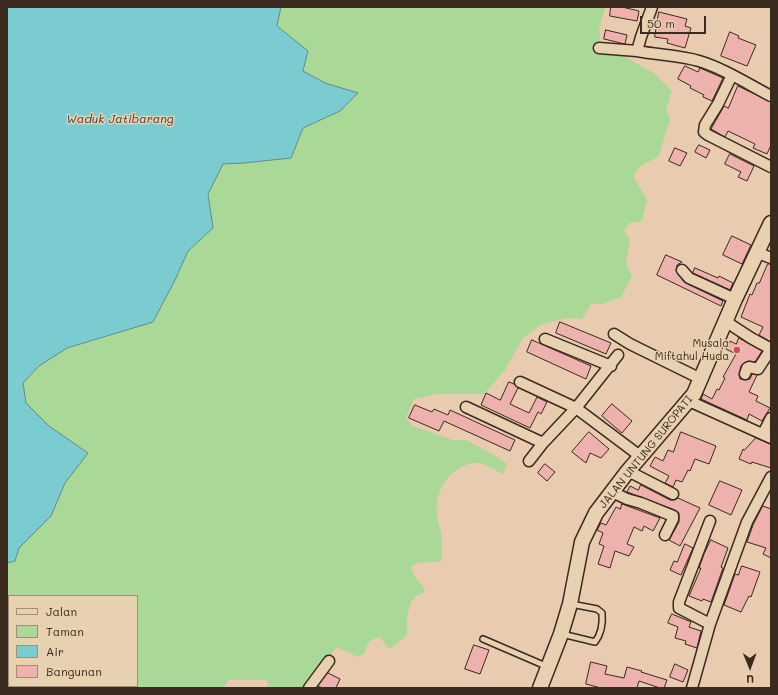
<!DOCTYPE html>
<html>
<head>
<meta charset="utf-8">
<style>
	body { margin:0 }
	#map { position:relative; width:778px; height:695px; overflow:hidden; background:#e9cbb0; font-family:Mali,sans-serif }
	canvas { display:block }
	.frame { position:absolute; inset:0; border:8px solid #3b2a1e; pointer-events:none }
	.legend { position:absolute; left:8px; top:595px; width:130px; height:92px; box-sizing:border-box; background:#e8d1b1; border:1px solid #a38e76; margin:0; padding:5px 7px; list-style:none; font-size:12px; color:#3b2a1e }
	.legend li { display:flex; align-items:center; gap:8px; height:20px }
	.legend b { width:20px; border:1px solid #a38e76 }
	.north { position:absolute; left:730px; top:647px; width:40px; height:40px; -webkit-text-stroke:3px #e8d1b1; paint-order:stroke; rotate:179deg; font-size:11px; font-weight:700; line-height:16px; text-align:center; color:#3b2a1e }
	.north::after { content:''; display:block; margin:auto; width:14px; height:18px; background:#3b2a1e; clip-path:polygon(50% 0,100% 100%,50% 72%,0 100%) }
	.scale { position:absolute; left:640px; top:16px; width:66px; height:18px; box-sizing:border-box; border:2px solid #3b2a1e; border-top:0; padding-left:5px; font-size:12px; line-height:14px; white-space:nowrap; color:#3b2a1e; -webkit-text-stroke:3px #e8d1b1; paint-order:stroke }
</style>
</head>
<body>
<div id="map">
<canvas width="778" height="695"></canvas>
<div class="frame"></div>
<ul class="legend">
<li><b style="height:5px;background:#e8d1b1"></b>Jalan</li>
<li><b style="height:11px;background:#aad897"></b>Taman</li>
<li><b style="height:11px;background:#7bccd1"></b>Air</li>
<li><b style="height:11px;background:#edb1ae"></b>Bangunan</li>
</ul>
<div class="north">U</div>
<div class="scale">50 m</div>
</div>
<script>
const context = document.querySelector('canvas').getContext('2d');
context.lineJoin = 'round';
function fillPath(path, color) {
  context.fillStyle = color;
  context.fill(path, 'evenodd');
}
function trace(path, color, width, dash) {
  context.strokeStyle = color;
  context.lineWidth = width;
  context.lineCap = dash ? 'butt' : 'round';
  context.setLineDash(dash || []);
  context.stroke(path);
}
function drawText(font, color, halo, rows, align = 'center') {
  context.font = font + ' Mali,sans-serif';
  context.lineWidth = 3;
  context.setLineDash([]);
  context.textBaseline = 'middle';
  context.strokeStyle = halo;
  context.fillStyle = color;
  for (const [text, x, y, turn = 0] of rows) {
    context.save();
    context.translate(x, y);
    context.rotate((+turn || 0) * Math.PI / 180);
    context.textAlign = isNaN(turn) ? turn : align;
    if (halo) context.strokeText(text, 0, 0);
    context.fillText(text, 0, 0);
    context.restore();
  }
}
const green = new Path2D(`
	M 281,7 L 605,7 L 599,29 L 600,39 L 594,49 L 625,57 L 652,72 L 672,91 L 666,110 L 670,119 L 659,156 L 639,167 L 633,176 L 647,200 L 642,221 L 629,223 L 624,231 L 630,240 L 626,263 L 632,276 L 621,297 L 603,304 L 591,304 L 582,319 L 567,318 L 542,324 L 523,338 L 505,370 L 484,394 L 437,394 L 414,399 L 406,417 L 412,426 L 453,440 L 466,440 L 494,455 L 507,464 L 503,474 C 486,465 477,457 458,469 C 441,480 435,498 437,518 C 438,523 440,528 441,533 C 442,542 442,552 442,561 L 418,563 L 411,567 C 413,576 420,582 425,590 L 424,593 L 416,596 L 411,602 L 407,616 L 407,634 L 405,637 L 391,648 L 387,647 L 380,637 C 370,639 367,643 365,653 L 358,657 L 336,647 L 326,662 L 315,671 L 305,688 L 268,688 L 267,680 L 229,680 L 223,688 L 86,688 L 81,686 L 137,686 L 137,596 L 9,596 L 9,686 L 13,686 L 15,688 L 7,688 L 7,563 L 15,561 L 19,548 L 51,516 L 65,483 L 88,453 L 49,426 L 26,403 L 23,383 L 39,366 L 67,348 L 153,322 L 175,280 L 188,251 L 213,228 L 208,194 L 223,164 L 244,163 L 291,158 L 303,128 L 340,111 L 357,93 L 325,83 L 302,71 L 290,37 L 277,26 Z`);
const water = new Path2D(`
	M 7,7 L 281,7 L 277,26 L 308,51 L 303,71 L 325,83 L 358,93 L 340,111 L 303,128 L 291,158 L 244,163 L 223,164 L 208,194 L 213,228 L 188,251 L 175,280 L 153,322 L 67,348 L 39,366 L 23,383 L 26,403 L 49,426 L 88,453 L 65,483 L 51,516 L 19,548 L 15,561 L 7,563 Z`);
const building = new Path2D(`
	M 611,7 L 622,7 L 639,11 L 637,21 L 610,16 Z
	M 659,12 L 687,19 L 685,26 L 691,28 L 685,48 L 667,43 L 668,39 L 655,37 Z
	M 606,30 L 627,35 L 625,44 L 604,39 Z
	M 730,32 L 739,36 L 738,38 L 756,45 L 747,66 L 721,56 Z
	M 685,66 L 698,72 L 700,68 L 723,78 L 712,101 L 703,97 L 704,95 L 690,88 L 691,86 L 678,79 Z
	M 738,86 L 771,102 L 771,145 L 767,154 L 753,148 L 755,144 L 728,131 L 725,137 L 711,129 L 724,106 L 728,108 Z
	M 699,145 L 710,150 L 706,158 L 695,152 Z
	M 675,148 L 687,153 L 680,166 L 669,161 Z
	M 730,154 L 754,166 L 747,181 L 738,177 L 741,172 L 725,164 Z
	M 732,236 L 751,245 L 742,264 L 723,255 Z
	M 666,255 L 682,262 L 677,265 L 676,271 L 684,282 L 723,301 L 721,306 L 657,275 Z
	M 768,264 L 771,264 L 771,342 L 759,335 L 763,327 L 741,317 L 750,294 L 752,295 L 757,283 L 759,283 Z
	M 695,268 L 718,278 L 719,276 L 733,283 L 730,290 L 693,273 Z
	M 560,322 L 611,343 L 606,354 L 556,333 Z
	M 739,338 L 762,351 L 755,362 L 750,361 L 744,363 L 741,366 L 739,375 L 740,379 L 746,380 L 750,379 L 752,374 L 757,375 L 749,392 L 758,396 L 756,401 L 770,408 L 762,421 L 749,414 L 747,420 L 701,399 L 703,394 L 712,399 L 717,389 L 719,390 L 725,378 L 723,377 L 736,354 L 726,349 L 730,341 L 736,344 Z
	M 532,340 L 591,366 L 586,379 L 527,352 Z
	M 509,382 L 514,384 L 518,388 L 510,404 L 529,413 L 537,397 L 547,402 L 541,414 L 538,412 L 530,428 L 481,405 L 486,393 L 500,400 Z
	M 612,404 L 632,421 L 622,433 L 602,416 Z
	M 415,405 L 432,412 L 434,409 L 448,415 L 450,410 L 515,440 L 510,451 L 444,421 L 439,431 L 409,418 Z
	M 589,432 L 609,449 L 601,458 L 590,453 L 586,463 L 572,452 Z
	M 681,432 L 716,446 L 709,464 L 695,459 L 690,471 L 688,470 L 682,482 L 676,480 L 673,487 L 665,483 L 669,476 L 650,466 L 655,457 L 663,461 L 668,450 L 673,452 Z
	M 756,438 L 771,444 L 771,468 L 752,462 L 751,464 L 739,459 L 743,449 L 744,450 Z
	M 545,464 L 555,472 L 547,481 L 538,473 Z
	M 720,481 L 742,490 L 731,515 L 709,505 Z
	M 641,485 L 670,500 L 674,500 L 678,498 L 700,508 L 680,546 L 669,540 L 679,522 L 679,513 L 675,510 L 627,492 L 630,486 L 638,490 Z
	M 622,504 L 660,518 L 653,531 L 644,526 L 642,531 L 634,527 L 627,544 L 634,547 L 629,556 L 615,551 L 610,568 L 598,564 L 604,546 L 599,544 L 603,533 L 597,530 L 601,523 L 606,525 L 616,507 L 620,509 Z
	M 763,506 L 771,509 L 771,558 L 763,554 L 766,548 L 747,542 L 753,525 Z
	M 711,540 L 728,548 L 721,567 L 723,568 L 711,602 L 703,599 L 702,601 L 689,596 L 701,568 L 699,568 L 704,554 Z
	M 685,544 L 693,548 L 681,575 L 670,570 L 674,561 L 677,562 Z
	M 742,566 L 760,572 L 751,597 L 749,596 L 741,612 L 724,605 L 735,574 L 738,575 Z
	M 672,614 L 691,622 L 689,627 L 701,631 L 697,648 L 685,644 L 686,641 L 675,638 L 678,627 L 668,623 Z
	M 474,645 L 489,650 L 480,674 L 465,669 Z
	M 591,662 L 607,666 L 605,674 L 624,678 L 627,667 L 642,671 L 641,672 L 667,680 L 664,688 L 660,688 L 639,681 L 637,688 L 601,688 L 586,684 Z
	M 675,664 L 688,670 L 683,682 L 670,677 Z
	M 328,673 L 340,679 L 336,688 L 322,688 L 318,686 Z`);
const service = new Path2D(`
	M 562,634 L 595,642 C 602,633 603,624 602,613 L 597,609 L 571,604
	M 483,639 L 548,667`);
const minor = new Path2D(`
	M 652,7 L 641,37 L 637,51 C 658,55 679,55 699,61 C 723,68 748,84 771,96
	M 599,48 L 637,51
	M 732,75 L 718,104 L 705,125 L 704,132 L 708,135 L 771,167
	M 756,252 L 771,258
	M 682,270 L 689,278 L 735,299
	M 725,321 L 751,338 L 771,349
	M 614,334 L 630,344 L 701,379
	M 545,339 L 611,366
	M 745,374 L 747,368 L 749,367 L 758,369 L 771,349
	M 520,382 L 576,408 L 640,456
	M 689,401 L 771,438
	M 466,407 L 543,443
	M 763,434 L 771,418
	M 529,461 L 543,443 L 576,408 L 618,355
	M 628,471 L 673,494
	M 612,492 L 627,499 L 641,503 L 673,516 L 673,519 L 665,535
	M 710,521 L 679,602 L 679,608 L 710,624
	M 63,686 L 67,688
	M 309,688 L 329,661
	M 692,688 L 710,624 L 747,522 L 771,477`);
const secondary = new Path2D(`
	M 540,688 L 561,634 L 570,604 L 582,542 L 596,513 L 628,471 L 694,394 L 735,299 L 771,223`);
const markers = [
	[737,350,4,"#d1495b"]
];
const poiNames = [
	["Musala",729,344],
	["Miftahul Huda",729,357]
];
const streetNames = [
	["JALAN UNTUNG SUROPATI",646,452,-51]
];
const waterNames = [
	["Waduk Jatibarang",120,119]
];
fillPath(green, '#aad897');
fillPath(water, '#7bccd1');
trace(water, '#618b89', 1);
fillPath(building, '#edb1ae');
trace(building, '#3b2a1e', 1);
trace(service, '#3b2a1e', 8);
trace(minor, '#3b2a1e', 13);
trace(secondary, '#3b2a1e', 17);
trace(service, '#e8d1b1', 5);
trace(minor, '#e8d1b1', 10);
trace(secondary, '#e8d1b1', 14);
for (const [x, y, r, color] of markers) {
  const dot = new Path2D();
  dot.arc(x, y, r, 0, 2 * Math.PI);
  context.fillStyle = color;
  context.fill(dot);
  trace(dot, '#e8d1b1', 1.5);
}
drawText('11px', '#3b2a1e', '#e8d1b1', poiNames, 'right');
drawText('11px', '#3b2a1e', '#e8d1b1', streetNames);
drawText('italic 12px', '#454239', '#e8d1b1', waterNames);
</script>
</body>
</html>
